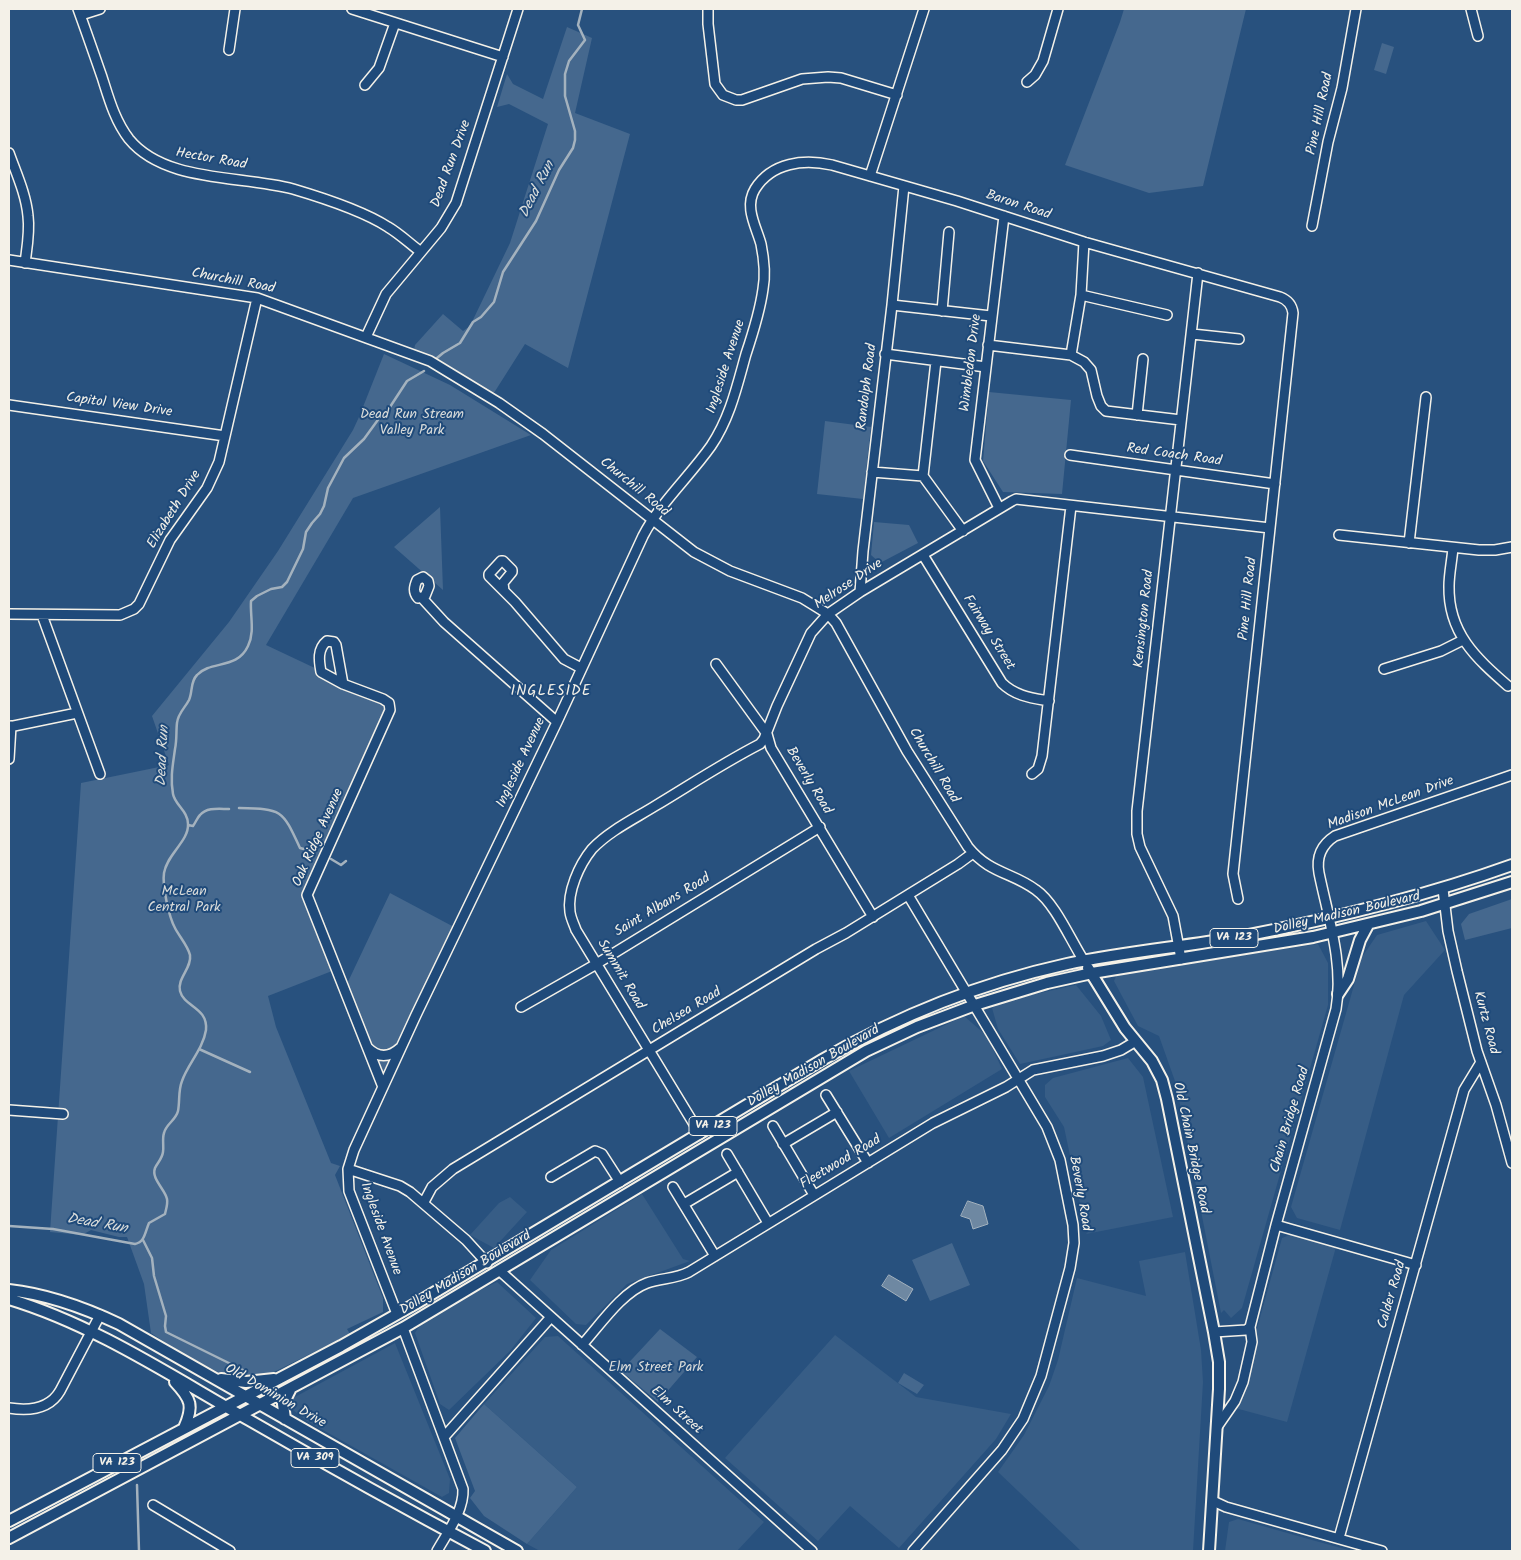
<!DOCTYPE html>
<html>
<head>
<meta charset="utf-8">
<style>
	body { margin:0 }
	#map { position:relative; width:1521px; height:1560px; overflow:hidden; background:#28517e; font-family:Kalam,sans-serif }
	canvas { display:block }
	.frame { position:absolute; inset:0; border:10px solid #f4f1e8; pointer-events:none }
</style>
</head>
<body>
<div id="map">
<canvas width="1521" height="1560"></canvas>
<div class="frame"></div>
</div>
<script>
const context = document.querySelector('canvas').getContext('2d');
context.lineJoin = 'round';
function fillPath(path, color) {
  context.fillStyle = color;
  context.fill(path, 'evenodd');
}
function trace(path, color, width, dash) {
  context.strokeStyle = color;
  context.lineWidth = width;
  context.lineCap = dash ? 'butt' : 'round';
  context.setLineDash(dash || []);
  context.stroke(path);
}
function drawText(font, color, halo, rows, align = 'center') {
  context.font = font + ' Kalam,sans-serif';
  context.lineWidth = 4;
  context.setLineDash([]);
  context.textBaseline = 'middle';
  context.strokeStyle = halo;
  context.fillStyle = color;
  for (const [text, x, y, turn = 0] of rows) {
    context.save();
    context.translate(x, y);
    context.rotate((+turn || 0) * Math.PI / 180);
    context.textAlign = isNaN(turn) ? turn : align;
    if (halo) context.strokeText(text, 0, 0);
    context.fillText(text, 0, 0);
    context.restore();
  }
}
const built = new Path2D(`
	M 1426,921 L 1445,950 L 1404,995 L 1340,1230 L 1297,1218 L 1291,1207 L 1362,957 L 1377,935 Z
	M 1318,944 L 1328,963 L 1328,1005 L 1242,1308 L 1231,1318 L 1224,1310 L 1221,1313 L 1176,1084 L 1159,1036 L 1138,1026 L 1114,981 L 1117,974 Z
	M 1076,985 L 1101,1016 L 1111,1040 L 1103,1046 L 1020,1064 L 998,1029 L 992,1008 L 1004,1001 Z
	M 964,1016 L 987,1036 L 1002,1069 L 889,1138 L 849,1071 Z
	M 1128,1058 L 1143,1077 L 1173,1217 L 1086,1234 L 1090,1230 L 1086,1207 L 1081,1208 L 1064,1127 L 1045,1097 L 1045,1085 L 1053,1078 Z
	M 642,1194 L 683,1259 L 690,1261 L 627,1284 L 586,1325 L 576,1324 L 530,1280 L 551,1250 Z
	M 510,1197 L 527,1212 L 494,1248 L 470,1235 L 499,1203 Z
	M 1292,1234 L 1336,1247 L 1287,1422 L 1235,1408 L 1282,1238 Z
	M 1185,1252 L 1201,1350 L 1203,1382 L 1193,1551 L 1081,1551 L 998,1472 L 1024,1435 L 1049,1386 L 1058,1360 L 1077,1278 L 1146,1296 L 1139,1261 Z
	M 497,1282 L 536,1318 L 510,1351 L 449,1410 L 440,1404 L 415,1333 L 421,1323 L 446,1306 Z
	M 835,1335 L 916,1397 L 1011,1414 L 996,1439 L 899,1548 L 850,1506 L 818,1541 L 725,1458 Z
	M 558,1336 L 764,1522 L 737,1551 L 540,1551 L 527,1544 L 577,1487 L 484,1404 L 545,1337 Z
	M 395,1343 L 450,1479 L 449,1493 L 442,1497 L 307,1421 L 293,1410 L 293,1398 Z
	M 1238,1519 L 1312,1540 L 1352,1551 L 1225,1551 L 1229,1522 Z`);
const green = new Path2D(`
	M 1124,9 L 1246,9 L 1203,186 L 1149,193 L 1065,165 L 1120,22 Z
	M 567,27 L 592,38 L 575,113 L 630,134 L 568,368 L 525,344 L 492,396 L 414,350 L 415,345 L 443,314 L 463,331 L 470,326 L 510,243 L 548,124 L 509,104 L 497,107 L 507,74 L 513,84 L 543,99 Z
	M 1382,43 L 1394,47 L 1386,74 L 1374,70 Z
	M 384,354 L 450,385 L 531,435 L 353,498 L 266,645 L 389,703 L 304,891 L 332,971 L 268,996 L 276,1027 L 331,1163 L 340,1166 L 335,1175 L 383,1298 L 383,1312 L 347,1329 L 350,1334 L 272,1373 L 257,1375 L 250,1379 L 235,1381 L 178,1351 L 151,1333 L 144,1284 L 127,1237 L 119,1237 L 91,1230 L 82,1235 L 50,1232 L 81,783 L 169,765 L 152,716 L 229,622 L 278,551 L 353,430 L 359,417 Z
	M 989,392 L 1071,400 L 1062,494 L 1003,492 L 983,461 Z
	M 825,421 L 871,427 L 863,499 L 817,494 Z
	M 440,507 L 443,590 L 394,547 Z
	M 874,522 L 909,525 L 918,543 L 880,563 L 871,555 Z
	M 390,893 L 454,927 L 381,1081 L 346,986 Z
	M 1512,899 L 1512,928 L 1465,940 L 1461,924 L 1469,914 Z
	M 952,1243 L 970,1285 L 930,1301 L 912,1260 Z
	M 660,1329 L 697,1357 L 658,1402 L 621,1371 Z
	M 904,1373 L 924,1385 L 917,1394 L 898,1383 Z
	M 484,1404 L 577,1487 L 527,1544 L 484,1516 L 470,1498 L 475,1491 L 455,1438 Z`);
const water = new Path2D(`
	M 968,1201 L 983,1206 L 988,1224 L 973,1229 L 970,1219 L 961,1216 Z
	M 889,1275 L 913,1289 L 906,1301 L 882,1286 Z`);
const stream = new Path2D(`
	M 437,358 L 443,353 L 460,343 L 473,322 L 481,317 L 494,302 L 503,272 L 536,221 L 559,170 L 573,148 L 575,140 L 575,131 L 565,96 L 565,74 L 569,61 L 585,40 L 578,25 L 582,9
	M 239,808 C 282,809 282,809 300,848 L 315,852
	M 188,825 L 193,826 C 196,822 197,818 200,815 C 207,807 219,809 229,809
	M 331,859 L 341,865 L 346,861
	M 199,1049 L 250,1072
	M 9,1226 L 53,1229 L 135,1244 C 145,1242 145,1232 149,1223 L 165,1214 C 166,1209 168,1204 167,1199 C 165,1189 151,1179 155,1168 C 158,1162 162,1159 163,1152 C 164,1146 162,1139 164,1133 C 166,1124 176,1120 178,1111 C 180,1101 178,1091 182,1081 C 188,1064 203,1049 206,1030 C 208,1007 184,1007 180,991 C 177,978 192,968 190,955 C 188,946 179,936 175,928 C 169,917 162,886 164,873 C 167,854 189,841 188,824 C 188,811 175,805 173,794 C 170,778 173,764 175,749 C 177,740 176,731 177,723 C 178,713 185,708 189,700 C 193,691 190,682 197,675 C 211,660 237,670 248,646 C 255,632 250,616 251,601 L 257,596 L 271,589 L 282,587 L 287,582 L 303,549 L 306,532 L 312,523 L 320,514 L 324,506 L 328,488 L 344,458 L 364,439 L 380,417 L 388,410 L 407,381 L 424,371
	M 143,1240 L 152,1258 L 154,1276 L 166,1316 L 165,1326 L 166,1332 L 245,1371
	M 137,1485 L 139,1551`);
const minor = new Path2D(`
	M 78,9 C 86,31 94,54 102,77 C 109,99 115,121 129,139 C 165,183 241,175 293,189 C 320,197 365,212 388,227 C 400,234 410,244 421,252
	M 352,9 L 503,57
	M 708,9 L 708,24 L 715,84 L 723,95 L 736,100 L 742,100 L 802,79 L 828,77 L 841,78 L 897,95
	M 1471,9 L 1478,36
	M 81,15 L 100,9
	M 229,50 L 235,9
	M 1027,82 L 1035,75 L 1043,61 L 1058,9
	M 365,85 L 379,68 L 395,23
	M 9,153 C 16,173 26,194 28,216 C 30,232 27,247 25,263
	M 870,176 L 924,9
	M 1312,226 L 1328,142 L 1342,88 L 1356,9
	M 9,260 L 257,298 L 430,361 L 499,403 L 543,434 L 694,552 L 730,571 L 802,598 L 828,614 L 836,623 L 907,751 L 968,847 C 990,874 1012,872 1036,890 C 1055,903 1071,941 1084,961
	M 1081,295 L 1167,315
	M 892,305 L 991,316
	M 942,311 L 949,232
	M 1192,334 L 1239,339
	M 366,337 L 386,294 L 441,228 L 456,203 L 518,9
	M 988,345 L 1071,355 L 1084,362 L 1091,370 L 1097,396 L 1101,406 L 1106,411 L 1181,420
	M 885,354 L 986,367
	M 1071,355 L 1081,295 L 1084,242
	M 936,361 L 923,476 L 963,531
	M 9,405 L 225,436
	M 1137,415 L 1143,359
	M 1070,455 L 1275,484
	M 872,472 L 923,476
	M 999,508 L 975,460 L 1004,216
	M 1339,535 L 1479,550 L 1495,550 L 1512,547
	M 1409,543 L 1426,397
	M 1453,548 C 1452,560 1449,574 1449,586 C 1448,633 1476,658 1508,686
	M 923,555 L 1002,683 C 1015,696 1032,698 1049,701
	M 423,577 L 428,581 L 429,586 L 425,596 L 418,598 C 413,592 414,587 417,580 Z
	M 504,591 L 503,583 L 512,572 L 512,570 L 503,561 L 501,561 L 489,574 L 489,576 L 515,602 L 564,659 L 581,668
	M 860,592 L 863,551 L 892,305 L 904,186
	M 422,598 L 444,622 L 557,722
	M 9,614 L 120,615 L 134,609 L 139,604 L 170,540 L 207,488 L 219,462 L 257,298
	M 42,615 L 100,774
	M 327,641 L 334,642 L 336,645 L 343,684 L 321,672 C 319,661 317,649 327,641 Z
	M 716,664 L 767,734 L 771,748 L 873,917
	M 1384,669 L 1441,651 L 1463,640
	M 343,684 L 383,699 L 389,703 L 390,710 L 307,895 L 383,1087
	M 9,727 L 77,713
	M 9,759 L 11,726
	M 1032,774 L 1038,769 L 1042,756 L 1071,506
	M 1443,889 L 1448,931 L 1457,971 L 1477,1051 L 1496,1105 L 1512,1163
	M 908,895 L 1047,1127 L 1060,1160 L 1073,1225 L 1074,1243 L 1070,1268 L 1041,1376 L 1023,1419 L 1002,1450 L 913,1551
	M 1181,959 L 1173,916 L 1140,847 L 1137,834 L 1137,811 L 1198,273
	M 521,1007 L 593,966 L 820,827
	M 368,1048 C 378,1058 389,1058 400,1048
	M 826,1095 L 868,1163
	M 9,1110 L 63,1114
	M 773,1126 L 814,1195
	M 700,1134 L 576,930 C 574,924 571,919 570,912 C 567,892 579,865 592,849 C 609,831 634,819 655,806 C 690,785 723,763 760,744 L 764,739 L 777,706 L 811,633 L 828,614 L 860,592 L 1012,501 L 1016,499 L 1270,528
	M 783,1144 L 837,1112
	M 727,1154 L 768,1223
	M 348,1169 L 400,1186 L 410,1192 L 466,1240 L 487,1263
	M 551,1177 L 595,1151 L 602,1154 L 620,1182
	M 673,1187 L 715,1256
	M 424,1202 L 432,1187 L 453,1169 L 816,949 L 846,933 L 958,864 L 973,853
	M 684,1204 L 738,1172
	M 1276,1225 L 1416,1265
	M 500,1271 L 812,1551
	M 397,1314 L 349,1191 L 348,1169 L 354,1150 L 416,1015 L 557,722 L 643,536 C 660,503 689,477 711,446 C 730,418 737,386 746,354 C 753,333 760,311 763,289 C 766,273 764,259 761,244 C 756,226 744,207 755,189 C 772,162 804,159 832,165 L 957,201 L 1084,242 L 1280,297 C 1288,300 1292,305 1293,313 L 1233,874 L 1238,899
	M 403,1328 L 463,1489 C 464,1511 447,1533 437,1551
	M 1214,1332 L 1246,1330 L 1250,1327
	M 582,1345 C 600,1325 622,1292 647,1283 C 661,1278 676,1279 689,1272 L 933,1123 L 1006,1087 L 1033,1070 L 1103,1056 L 1121,1050 L 1136,1041
	M 9,1408 C 28,1411 49,1410 60,1391 L 100,1315
	M 1217,1427 L 1235,1401 L 1243,1382 L 1252,1342 L 1250,1327 L 1276,1225 L 1336,1009 C 1344,964 1328,917 1319,873 C 1316,857 1321,845 1335,836 L 1512,775
	M 444,1437 L 551,1317
	M 1213,1501 L 1226,1507 L 1382,1551
	M 153,1505 L 230,1551
	M 1339,1538 L 1464,1090 L 1481,1062`);
const major = new Path2D(`
	M 1088,968 L 1125,1028 L 1152,1061 L 1162,1080 L 1167,1099 L 1214,1332 L 1219,1362 L 1219,1389 L 1209,1551
	M 1338,994 L 1348,979 L 1360,940 L 1368,925
	M 9,1290 C 46,1294 85,1308 119,1324 L 517,1551
	M 9,1299 C 95,1325 171,1376 249,1420 C 327,1465 406,1509 485,1551
	M 221,1379 L 246,1382 L 274,1379
	M 175,1382 C 191,1399 194,1406 184,1428
	M 285,1419 L 283,1404 L 290,1390
	M 9,1521 L 341,1346 L 415,1304 L 822,1060 C 898,1016 981,983 1067,964 C 1124,952 1182,947 1239,937 C 1332,919 1423,897 1512,865
	M 9,1538 L 403,1328 L 866,1051 L 917,1027 L 975,1005 L 1047,983 L 1092,973 L 1313,937 L 1421,911 L 1512,882`);
const shields = [
	[1234,938,48],
	[713,1126,48],
	[315,1458,48],
	[117,1463,48]
];
const shieldNames = [
	["VA 123",1234,938],
	["VA 123",713,1126],
	["VA 309",315,1458],
	["VA 123",117,1463]
];
const streetNames = [
	["Pine Hill Road",1321,114,-78],
	["Hector Road",211,160,10],
	["Dead Run Drive",452,164,-70],
	["Baron Road",1018,206,18],
	["Churchill Road",233,282,11],
	["Wimbledon Drive",972,363,-83],
	["Ingleside Avenue",727,367,-72],
	["Randolph Road",868,387,-83],
	["Capitol View Drive",119,406,8],
	["Red Coach Road",1174,456,8],
	["Churchill Road",634,488,39],
	["Elizabeth Drive",175,510,-58],
	["Melrose Drive",849,585,-34],
	["Pine Hill Road",1249,599,-84],
	["Kensington Road",1145,619,-84],
	["Fairway Street",988,633,58],
	["Ingleside Avenue",522,763,-65],
	["Churchill Road",933,766,59],
	["Beverly Road",808,781,59],
	["Madison McLean Drive",1391,804,-20],
	["Oak Ridge Avenue",319,838,-66],
	["Saint Albans Road",663,906,-31],
	["Dolley Madison Boulevard",1347,914,-13],
	["Summit Road",620,975,59],
	["Chelsea Road",687,1012,-31],
	["Kurtz Road",1485,1023,75],
	["Dolley Madison Boulevard",814,1067,-30],
	["Chain Bridge Road",1291,1120,-74],
	["Old Chain Bridge Road",1190,1148,78],
	["Fleetwood Road",841,1163,-31],
	["Beverly Road",1079,1194,80],
	["Ingleside Avenue",380,1229,70],
	["Dolley Madison Boulevard",466,1274,-31],
	["Calder Road",1393,1295,-74],
	["Old Dominion Drive",275,1397,30],
	["Elm Street",676,1411,42]
];
const parkNames = [
	["Dead Run Stream",412,416],
	["Valley Park",412,432],
	["McLean",184,893],
	["Central Park",184,909],
	["Elm Street Park",656,1369]
];
const waterNames = [
	["Dead Run",538,190,-63],
	["Dead Run",164,756,-87],
	["Dead Run",97,1225,10]
];
const neighbourhoodNames = [
	["INGLESIDE",551,692]
];
fillPath(built, '#375d86');
fillPath(green, '#45688e');
fillPath(water, '#6e88a2');
trace(water, '#a4b2be', 1);
trace(stream, '#a4b2be', 2.5);
trace(minor, '#f4f1e8', 12);
trace(major, '#f4f1e8', 14);
trace(minor, '#1f4a7a', 9);
trace(major, '#1f4a7a', 10);
for (const [x, y, w] of shields) {
  const box = new Path2D();
  box.roundRect(x - w / 2, y - 9.5, w, 19, 4);
  context.fillStyle = '#1f4a7a';
  context.fill(box);
  trace(box, '#f4f1e8', 1);
}
drawText('bold 12px', '#f4f1e8', null, shieldNames);
drawText('14px', '#f4f1e8', '#1f4a7a', streetNames);
drawText('14px', '#dadcda', '#1f4a7a', parkNames);
drawText('italic 15px', '#d9dcda', '#1f4a7a', waterNames);
context.letterSpacing = '1px';
drawText('15px', '#f4f1e8', '#1f4a7a', neighbourhoodNames);
context.letterSpacing = '0px';
</script>
</body>
</html>
